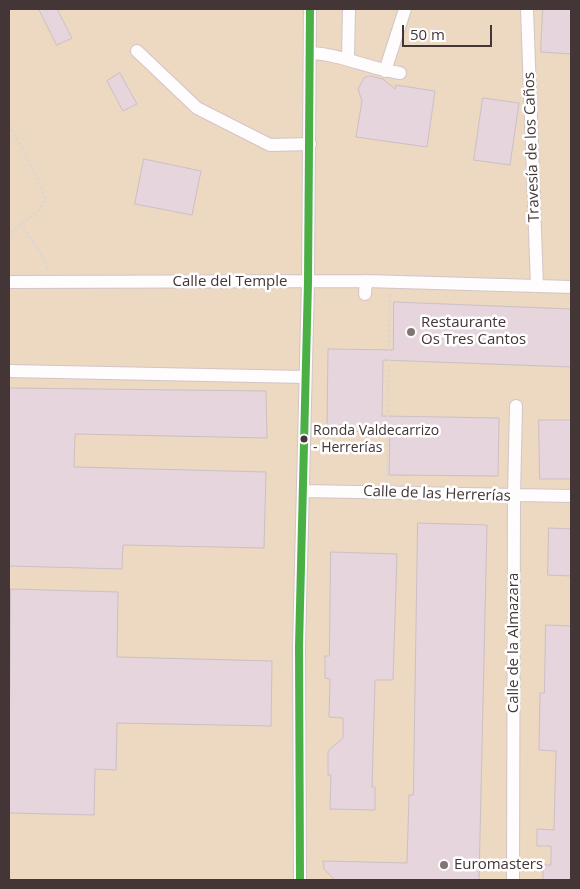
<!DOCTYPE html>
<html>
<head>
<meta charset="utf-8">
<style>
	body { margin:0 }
	#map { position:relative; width:580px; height:889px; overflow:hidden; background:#f6eaea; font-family:"Open Sans",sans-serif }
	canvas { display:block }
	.frame { position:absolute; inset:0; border:10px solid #443536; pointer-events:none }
	.scale { position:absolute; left:402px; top:25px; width:90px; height:22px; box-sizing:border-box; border:2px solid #443536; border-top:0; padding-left:6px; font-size:15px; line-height:18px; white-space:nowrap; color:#443536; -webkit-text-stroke:4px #fff; paint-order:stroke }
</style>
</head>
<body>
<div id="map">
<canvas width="580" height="889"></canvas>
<div class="frame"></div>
<div class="scale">50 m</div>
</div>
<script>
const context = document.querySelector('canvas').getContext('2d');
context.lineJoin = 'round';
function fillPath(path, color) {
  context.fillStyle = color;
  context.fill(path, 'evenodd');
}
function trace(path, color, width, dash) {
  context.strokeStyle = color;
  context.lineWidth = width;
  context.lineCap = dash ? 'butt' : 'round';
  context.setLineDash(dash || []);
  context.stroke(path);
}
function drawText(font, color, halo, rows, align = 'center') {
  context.font = font + ' "Open Sans",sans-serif';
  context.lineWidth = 5;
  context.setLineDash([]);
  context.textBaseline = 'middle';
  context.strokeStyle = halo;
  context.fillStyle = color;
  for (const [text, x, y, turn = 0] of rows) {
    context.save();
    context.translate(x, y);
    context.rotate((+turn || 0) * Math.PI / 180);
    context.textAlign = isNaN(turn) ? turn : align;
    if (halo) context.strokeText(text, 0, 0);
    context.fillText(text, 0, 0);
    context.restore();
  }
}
const green = new Path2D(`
	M 9,9 L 571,9 L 571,880 L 9,880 Z`);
const building = new Path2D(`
	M 39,9 L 57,9 L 72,38 L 57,45 Z
	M 543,9 L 571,9 L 571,54 L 541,52 Z
	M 120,73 L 137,104 L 123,111 L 107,81 Z
	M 370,76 L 383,79 L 395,89 L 396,85 L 435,91 L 427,147 L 356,137 L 362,101 L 358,89 L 364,78 Z
	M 483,98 L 519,103 L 510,165 L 474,160 Z
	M 144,159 L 201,171 L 192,215 L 135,204 Z
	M 394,302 L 571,309 L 571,367 L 383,360 L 382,416 L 499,418 L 498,476 L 389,475 L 390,432 L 327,431 L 328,349 L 393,350 Z
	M 9,388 L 266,391 L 267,438 L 75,434 L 74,467 L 266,472 L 264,548 L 123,545 L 122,569 L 9,566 Z
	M 539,420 L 571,420 L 571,479 L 540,479 Z
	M 418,523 L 487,525 L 479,880 L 335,880 L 324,869 L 323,861 L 407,863 L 409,795 L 413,795 Z
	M 549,528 L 571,529 L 571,576 L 548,575 Z
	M 331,552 L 397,554 L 393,680 L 375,680 L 372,787 L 375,787 L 375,810 L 330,809 L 331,775 L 328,775 L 328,751 L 343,738 L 343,718 L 329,717 L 330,679 L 325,678 L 325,656 L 329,656 Z
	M 11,589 L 118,592 L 117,657 L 272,661 L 271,726 L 117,723 L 116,770 L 95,769 L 94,815 L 9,813 Z
	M 546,625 L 571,626 L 571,880 L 543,880 L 543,865 L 551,865 L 551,846 L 537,846 L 537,829 L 554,830 L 556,751 L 539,750 L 540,693 L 544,693 Z`);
const path = new Path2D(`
	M 9,125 L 29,161 L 46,199 L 38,211 L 9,234
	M 21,224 L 45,260 L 48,270
	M 387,482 L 390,294`);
const minor = new Path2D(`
	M 527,9 L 537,286
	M 137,51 L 197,108 L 270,145 L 310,144
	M 310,53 C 341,54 369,69 400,73
	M 348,59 L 349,9
	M 385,71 L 405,9
	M 9,282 L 366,281 L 571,287
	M 365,294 L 366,281
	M 9,371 L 305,377
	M 303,491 L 571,496
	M 300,880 L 299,646 L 308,282 L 310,9
	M 513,880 L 514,496 L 516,406`);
const bus1 = new Path2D(`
	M 300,880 L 299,646 L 308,282 L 310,9`);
const markers = [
	[411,332,5,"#827475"],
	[304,439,4.5,"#443536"],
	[444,865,5,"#827475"]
];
const busNames = [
	["Ronda Valdecarrizo",313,431],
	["- Herrerías",313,448]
];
const streetNames = [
	["Travesía de los Caños",532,147,-92],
	["Calle del Temple",230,282],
	["Calle de las Herrerías",437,494,2],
	["Calle de la Almazara",514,643,-90]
];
const poiNames = [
	["Restaurante",421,323],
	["Os Tres Cantos",421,340],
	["Euromasters",454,865]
];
fillPath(green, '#edd8c1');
fillPath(building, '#e6d5dd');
trace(building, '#cbc0c4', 1);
trace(minor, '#d2c5c6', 14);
trace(path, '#d9d6d6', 2, [2.5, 2.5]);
trace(minor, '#fefcfc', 12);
trace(bus1, '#4ab046', 8);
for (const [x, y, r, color] of markers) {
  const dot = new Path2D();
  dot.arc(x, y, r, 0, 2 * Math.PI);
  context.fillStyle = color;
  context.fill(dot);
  trace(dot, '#fff', 2);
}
drawText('14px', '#443536', '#fff', busNames, 'left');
drawText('15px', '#443536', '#fff', streetNames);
drawText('15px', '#443536', '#fff', poiNames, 'left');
</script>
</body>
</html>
